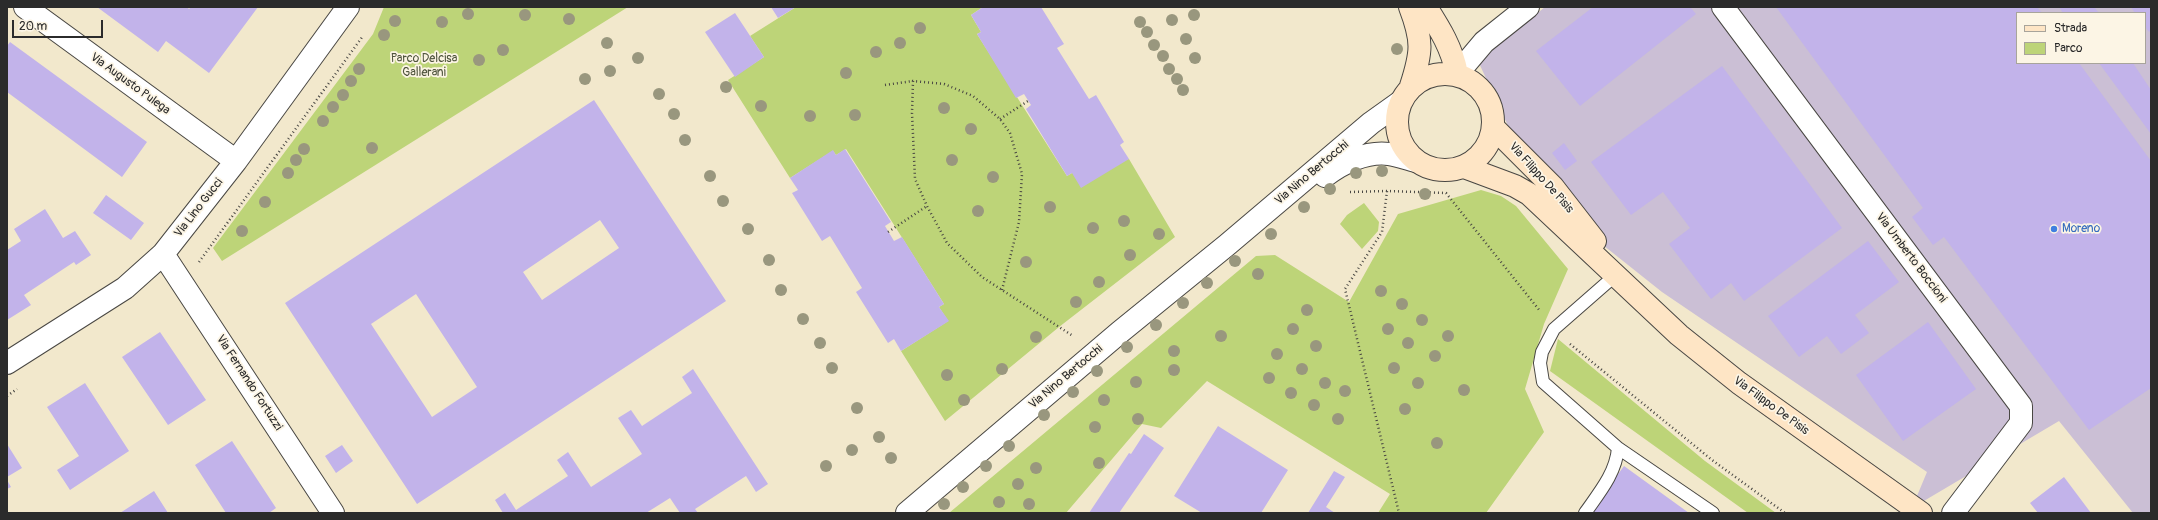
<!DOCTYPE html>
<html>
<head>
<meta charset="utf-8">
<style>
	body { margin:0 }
	#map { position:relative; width:2158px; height:520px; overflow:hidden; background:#f2e8cc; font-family:Pangolin,sans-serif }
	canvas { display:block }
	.frame { position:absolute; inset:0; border:8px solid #2b2b2b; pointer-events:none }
	.legend { position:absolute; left:2016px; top:12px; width:130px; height:52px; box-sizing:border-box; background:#fcf5e5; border:1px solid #a8a49b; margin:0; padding:5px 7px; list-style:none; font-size:12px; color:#2b2b2b }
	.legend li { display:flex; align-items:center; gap:8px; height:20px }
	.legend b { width:20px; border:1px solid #a8a49b }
	.scale { position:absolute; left:12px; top:20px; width:91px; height:18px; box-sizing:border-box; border:2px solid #2b2b2b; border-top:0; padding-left:5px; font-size:12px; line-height:14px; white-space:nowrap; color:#2b2b2b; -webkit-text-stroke:3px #fcf5e5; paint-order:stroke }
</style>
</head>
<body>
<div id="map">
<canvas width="2158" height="520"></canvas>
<div class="frame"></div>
<ul class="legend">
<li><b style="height:5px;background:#fee5c5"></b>Strada</li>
<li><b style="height:11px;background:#bdd478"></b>Parco</li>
</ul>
<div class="scale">20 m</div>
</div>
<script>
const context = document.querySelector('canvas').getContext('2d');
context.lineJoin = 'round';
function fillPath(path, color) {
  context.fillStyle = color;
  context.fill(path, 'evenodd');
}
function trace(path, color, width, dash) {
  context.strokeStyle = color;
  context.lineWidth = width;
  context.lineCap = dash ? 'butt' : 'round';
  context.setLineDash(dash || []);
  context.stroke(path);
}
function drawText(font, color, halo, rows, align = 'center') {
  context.font = font + ' Pangolin,sans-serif';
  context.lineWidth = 3.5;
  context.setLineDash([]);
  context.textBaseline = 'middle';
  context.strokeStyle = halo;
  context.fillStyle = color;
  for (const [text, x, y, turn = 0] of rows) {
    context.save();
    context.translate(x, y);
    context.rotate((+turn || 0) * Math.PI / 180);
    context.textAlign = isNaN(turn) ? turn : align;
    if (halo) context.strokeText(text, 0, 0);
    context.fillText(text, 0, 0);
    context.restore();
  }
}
const industrial = new Path2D(`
	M 1545,7 L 2151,7 L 2151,513 L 2133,513 L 2059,421 L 1912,508 L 1927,472 L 1662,292 L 1540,195 L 1478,61 ZM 2017,13 L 2145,13 L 2145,63 L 2017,63 Z`);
const green = new Path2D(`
	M 384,7 L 628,7 L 222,261 L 213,248 L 373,34 Z
	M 796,7 L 983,7 L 971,15 L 981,32 L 977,34 L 1067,176 L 1072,173 L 1129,159 L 1175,237 L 1059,327 L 945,421 L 901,351 L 948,321 L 939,307 L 944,304 L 846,149 L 836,155 L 833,151 L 790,178 L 728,80 L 764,57 L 750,36 Z
	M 1481,190 L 1501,196 L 1516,206 L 1568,269 L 1544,324 L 1525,389 L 1544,432 L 1486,513 L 1378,513 L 1390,494 L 1207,381 L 1161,428 L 1142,424 L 1066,513 L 949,513 L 1256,256 L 1275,255 L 1349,302 L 1398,214 Z
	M 1364,203 L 1379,222 L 1378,231 L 1362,249 L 1340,224 L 1347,215 Z
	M 1558,339 L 1705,461 L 1776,513 L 1748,513 L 1550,371 Z`);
const building = new Path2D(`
	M 97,7 L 187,7 L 189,9 L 191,7 L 258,7 L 209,73 L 166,41 L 158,52 Z
	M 771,7 L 796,7 L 778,18 Z
	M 983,7 L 1041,7 L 1064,44 L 1057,48 L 1089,99 L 1096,95 L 1124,142 L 1120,145 L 1129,159 L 1081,188 L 1072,173 L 1067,176 L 1026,109 L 1031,105 L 1024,94 L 1016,98 L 977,34 L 981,32 L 971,15 Z
	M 1593,7 L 1690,7 L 1696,14 L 1580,106 L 1536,51 Z
	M 1776,7 L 2037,7 L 2042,13 L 2017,13 L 2017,63 L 2079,63 L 2151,161 L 2151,388 L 2089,430 L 1944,237 L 1933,245 L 1912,217 L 1923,208 Z
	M 2059,7 L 2094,7 L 2099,13 L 2063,13 Z
	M 2131,7 L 2151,7 L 2151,30 L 2149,32 L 2145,27 L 2145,13 L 2135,13 Z
	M 735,13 L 764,57 L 735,77 L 705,32 Z
	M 10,42 L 147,142 L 122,177 L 7,92 L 7,46 Z
	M 2099,63 L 2133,63 L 2151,90 L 2151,134 Z
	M 1722,66 L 1842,228 L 1744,301 L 1731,283 L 1711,299 L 1669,244 L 1690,228 L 1663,192 L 1631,215 L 1591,162 Z
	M 594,100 L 726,301 L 417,504 L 285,303 ZM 600,220 L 619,248 L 542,300 L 523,272 ZM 416,294 L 477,387 L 432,417 L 371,324 Z
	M 1564,143 L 1577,161 L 1565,170 L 1552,153 Z
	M 845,149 L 891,222 L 885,226 L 894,241 L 902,237 L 944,304 L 939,307 L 949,321 L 901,351 L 894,339 L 888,343 L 856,292 L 862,288 L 830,236 L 822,241 L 792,193 L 798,190 L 790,178 L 833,150 L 836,155 Z
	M 106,195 L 144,223 L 131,240 L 93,213 Z
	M 45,209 L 63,238 L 75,231 L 91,255 L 76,265 L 74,262 L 24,295 L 31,305 L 7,320 L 7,250 L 21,241 L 14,229 Z
	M 1868,241 L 1899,282 L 1855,315 L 1869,333 L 1841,354 L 1827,336 L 1799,357 L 1768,316 Z
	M 1928,322 L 1976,389 L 1903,441 L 1856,375 Z
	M 160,332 L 206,400 L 168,425 L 122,357 Z
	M 693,369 L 768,484 L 756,492 L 746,476 L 695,509 L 698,513 L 680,513 L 670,498 L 646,513 L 503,513 L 495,500 L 505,493 L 516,510 L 568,476 L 557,460 L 568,452 L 591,487 L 642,454 L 618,418 L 631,410 L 642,426 L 692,393 L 682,377 Z
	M 85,383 L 129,451 L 70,490 L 57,470 L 79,456 L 47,407 Z
	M 1218,426 L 1288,470 L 1261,513 L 1202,513 L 1174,496 Z
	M 1144,434 L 1164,448 L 1119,513 L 1089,513 L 1129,453 L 1131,454 Z
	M 232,441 L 276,508 L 269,513 L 226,513 L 195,465 Z
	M 7,444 L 22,468 L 7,477 Z
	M 342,445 L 353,461 L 336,473 L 325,456 Z
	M 1624,466 L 1689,513 L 1590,513 Z
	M 1334,471 L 1345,477 L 1326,507 L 1335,513 L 1308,513 Z
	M 2064,477 L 2091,513 L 2038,513 L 2030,503 Z
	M 7,480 L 11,487 L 7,489 Z
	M 154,491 L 168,513 L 120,513 Z`);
const path = new Path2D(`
	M 885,85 L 913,81
	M 1000,119 L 1028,101
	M 1387,191 L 1382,232 L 1345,289 L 1399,513
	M 1350,192 L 1387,191 L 1446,193 L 1540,311
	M 888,232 L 927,206
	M 199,262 L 363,36
	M 1002,290 L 1019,222 L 1022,174 L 1010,133 L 1000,119 L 973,96 L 944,84 L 913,81 L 912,113 L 915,179 L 927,206 L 947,243 L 982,277 L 1073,336
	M 1570,344 L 1712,460 L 1785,513
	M 7,396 L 17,389`);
const lane = new Path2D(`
	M 1618,448 L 1713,513
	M 1585,513 C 1599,493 1616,473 1618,448 L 1543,382 L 1540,363 L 1542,352 L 1554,329 L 1618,273`);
const street = new Path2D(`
	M 25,7 L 236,161
	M 1723,7 L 2021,406 L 2021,423 L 1953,513
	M 1457,74 L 1484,42 L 1528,7
	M 1325,176 C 1342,163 1366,151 1389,154 C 1398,155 1407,159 1416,161
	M 163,254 L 333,513
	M 7,363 L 125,288 L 163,254 L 236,161 L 348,7
	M 907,513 L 1120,332 L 1227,245 L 1371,123 L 1399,103`);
const secondary = new Path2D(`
	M 1410,7 C 1423,41 1422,52 1411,86
	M 1426,7 C 1440,29 1452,48 1457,74
	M1397 122a48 48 0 1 1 96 0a48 48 0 1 1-96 0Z
	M 1493,127 L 1553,187 L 1595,241
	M 1464,167 L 1515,186 L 1529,194 L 1679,335 L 1739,383 L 1921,513`);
const trees = [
	[468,14],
	[525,15],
	[1194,15],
	[569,19],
	[1172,20],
	[395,21],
	[442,22],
	[1140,22],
	[920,28],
	[1147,32],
	[384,35],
	[1186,39],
	[607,43],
	[900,43],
	[1154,45],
	[1397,49],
	[503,50],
	[876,52],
	[1163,56],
	[638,58],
	[1195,58],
	[479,60],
	[359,69],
	[1169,69],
	[610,71],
	[846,73],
	[585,79],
	[1177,79],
	[351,81],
	[726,87],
	[1183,90],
	[659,94],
	[343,95],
	[761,106],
	[333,107],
	[944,108],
	[674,114],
	[855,115],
	[810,116],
	[323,121],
	[971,129],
	[685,140],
	[372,148],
	[304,149],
	[296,160],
	[952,160],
	[1382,171],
	[288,173],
	[1356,173],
	[710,176],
	[993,177],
	[1330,189],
	[1425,194],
	[723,201],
	[265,202],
	[1050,207],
	[1304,207],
	[978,211],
	[1124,221],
	[1093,228],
	[748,229],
	[242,231],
	[1159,234],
	[1271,234],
	[1130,255],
	[769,260],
	[1235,261],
	[1026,262],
	[1258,274],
	[1099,282],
	[1207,283],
	[781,290],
	[1381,291],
	[1076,302],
	[1183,303],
	[1402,304],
	[1307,310],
	[803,319],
	[1422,320],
	[1156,325],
	[1293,329],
	[1388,329],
	[1221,336],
	[1448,336],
	[1036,337],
	[820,343],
	[1408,343],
	[1316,346],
	[1127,347],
	[1174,351],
	[1277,354],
	[1435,356],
	[832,368],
	[1394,368],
	[1002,369],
	[1302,369],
	[1174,370],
	[1097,371],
	[947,375],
	[1269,378],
	[1136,382],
	[1325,383],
	[1418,383],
	[1464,390],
	[1345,391],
	[1073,392],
	[1291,393],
	[964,400],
	[1104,400],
	[1314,405],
	[857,408],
	[1405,409],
	[1044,415],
	[1138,419],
	[1338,419],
	[1095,427],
	[879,437],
	[1437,443],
	[1009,446],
	[852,450],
	[891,458],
	[1099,463],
	[826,466],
	[986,466],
	[1036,468],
	[1018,484],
	[963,487],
	[999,502],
	[944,504],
	[1029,504]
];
const markers = [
	[2054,229,4,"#3f7fe0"]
];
const parkNames = [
	["Parco Delcisa",424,59],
	["Gallerani",424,73]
];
const streetNames = [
	["Via Augusto Pulega",130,84,36],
	["Via Nino Bertocchi",1312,173,-40],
	["Via Filippo De Pisis",1541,178,48],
	["Via Lino Gucci",199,208,-52],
	["Via Umberto Boccioni",1911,258,53],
	["Via Nino Bertocchi",1066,377,-40],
	["Via Fernando Fortuzzi",249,383,57],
	["Via Filippo De Pisis",1771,406,36]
];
const shopNames = [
	["Moreno",2062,229]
];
fillPath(industrial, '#cbbfd5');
fillPath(green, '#bdd478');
fillPath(building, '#c2b3ea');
trace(lane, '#494743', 14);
trace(street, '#494743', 24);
trace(secondary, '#494743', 24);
trace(path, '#494743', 2.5, [1, 3]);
trace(lane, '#fff', 12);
trace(street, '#fff', 22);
trace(secondary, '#fee5c5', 22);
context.fillStyle = '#99977e';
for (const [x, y] of trees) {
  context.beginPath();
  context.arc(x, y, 6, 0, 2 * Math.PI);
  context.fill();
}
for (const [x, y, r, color] of markers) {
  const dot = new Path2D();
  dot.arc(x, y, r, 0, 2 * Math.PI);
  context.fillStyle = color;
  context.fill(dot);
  trace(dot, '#fcf5e5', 1.5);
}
drawText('12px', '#50553e', '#fcf5e5', parkNames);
drawText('12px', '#2b2b2b', '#fcf5e5', streetNames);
drawText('12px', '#366cbe', '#fcf5e5', shopNames, 'left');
</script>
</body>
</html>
